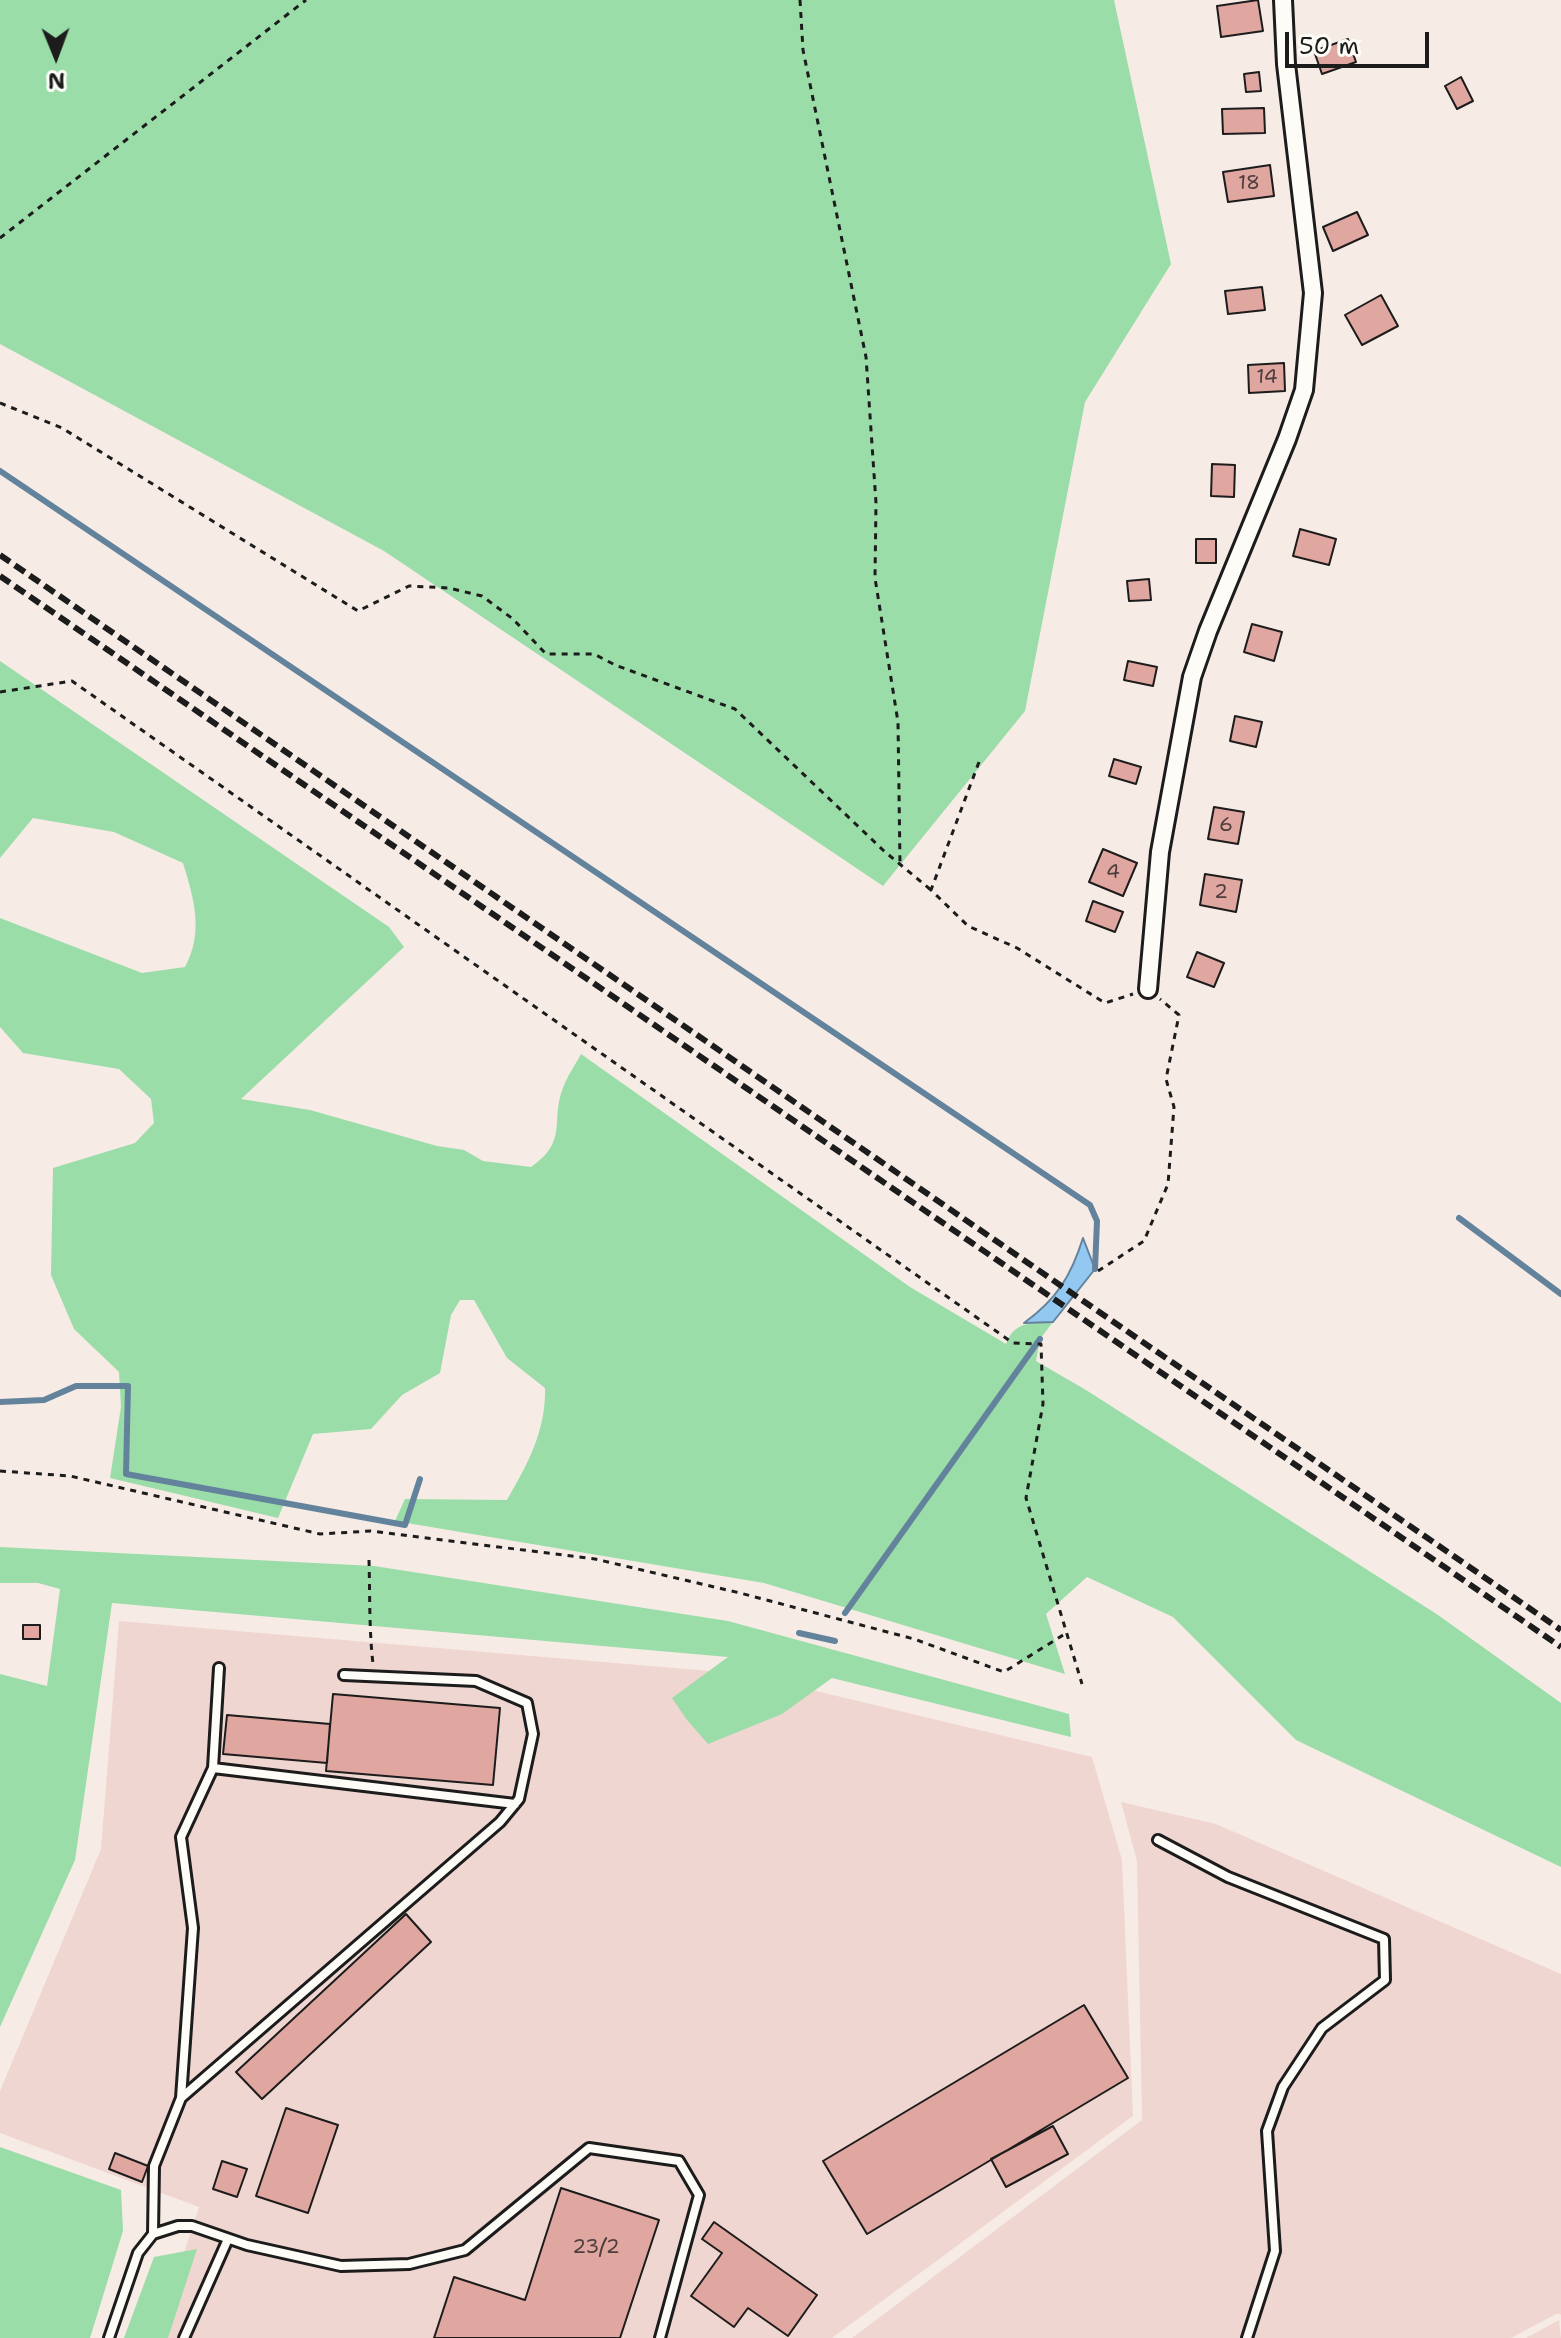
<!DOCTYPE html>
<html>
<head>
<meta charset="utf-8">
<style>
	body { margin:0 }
	#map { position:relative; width:1561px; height:2338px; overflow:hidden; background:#f7ebe6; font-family:"Shantell Sans",sans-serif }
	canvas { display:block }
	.north { position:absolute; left:16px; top:16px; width:80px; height:80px; -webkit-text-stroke:6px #fdfcf7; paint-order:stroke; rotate:179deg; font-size:22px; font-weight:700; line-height:32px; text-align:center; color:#1c1c1c }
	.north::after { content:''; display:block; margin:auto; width:28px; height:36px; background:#1c1c1c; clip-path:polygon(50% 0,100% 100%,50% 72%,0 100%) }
	.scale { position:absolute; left:1285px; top:32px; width:144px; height:36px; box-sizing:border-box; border:4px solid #1c1c1c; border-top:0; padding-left:10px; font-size:24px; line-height:28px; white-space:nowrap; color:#1c1c1c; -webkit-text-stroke:6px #fdfcf7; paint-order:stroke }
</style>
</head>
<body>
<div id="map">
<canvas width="1561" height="2338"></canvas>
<div class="north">N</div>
<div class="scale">50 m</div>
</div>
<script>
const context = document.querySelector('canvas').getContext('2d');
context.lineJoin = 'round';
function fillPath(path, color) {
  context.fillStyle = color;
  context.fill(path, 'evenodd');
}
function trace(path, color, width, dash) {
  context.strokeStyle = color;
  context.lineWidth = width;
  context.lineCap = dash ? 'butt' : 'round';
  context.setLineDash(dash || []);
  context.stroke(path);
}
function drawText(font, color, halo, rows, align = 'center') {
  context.font = font + ' "Shantell Sans",sans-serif';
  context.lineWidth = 6;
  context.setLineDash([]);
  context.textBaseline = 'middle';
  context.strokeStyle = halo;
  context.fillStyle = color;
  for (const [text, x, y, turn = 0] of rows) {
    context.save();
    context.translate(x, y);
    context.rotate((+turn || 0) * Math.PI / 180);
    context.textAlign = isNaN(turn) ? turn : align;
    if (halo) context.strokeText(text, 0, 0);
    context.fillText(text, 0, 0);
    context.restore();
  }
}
const built = new Path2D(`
	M 119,1621 L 745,1674 L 1092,1757 L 1122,1860 L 1133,2116 L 832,2338 L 156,2338 L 199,2207 L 0,2133 L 0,2091 L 101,1849 Z
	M 1121,1802 L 1216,1824 L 1561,1974 L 1561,2315 L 1558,2313 L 1511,2338 L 852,2338 L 1142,2120 L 1137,1861 Z
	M 1559,2320 L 1561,2338 L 1526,2338 Z`);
const green = new Path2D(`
	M 0,0 L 1114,0 L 1171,264 L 1085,402 L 1025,711 L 883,886 L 384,551 L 0,344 Z
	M 0,661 L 389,927 L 404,947 L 241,1099 L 310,1110 L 437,1146 L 464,1150 L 483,1161 L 531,1167 C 569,1141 550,1121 563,1088 C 567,1077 575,1065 581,1054 L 910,1287 L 1006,1344 C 1014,1321 1032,1323 1053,1322 L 1040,1339 L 1036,1361 L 1086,1390 L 1438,1615 L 1561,1703 L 1561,1867 L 1296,1740 L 1173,1617 L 1087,1577 L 1046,1614 L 1065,1674 L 764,1583 L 395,1521 L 405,1499 L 507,1500 C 528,1463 546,1431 545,1388 L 507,1358 L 474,1300 L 460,1300 L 451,1315 L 440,1373 L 402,1395 L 371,1429 L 313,1434 L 278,1518 L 110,1478 L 121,1407 L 119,1372 L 74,1329 L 51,1275 L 53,1168 L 135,1143 L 154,1123 L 151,1099 L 119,1069 L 23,1053 L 0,1027 L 0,918 L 142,973 L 185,967 C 204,932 194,899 183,863 L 114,832 L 33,818 L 0,858 Z
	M 0,1547 L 374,1566 L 728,1621 L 1069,1714 L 1071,1737 L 832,1678 L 782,1714 L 708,1744 L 687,1720 L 672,1698 L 728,1657 L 112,1603 L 75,1860 L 0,2027 L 0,1674 L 47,1686 L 60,1589 L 38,1583 L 0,1583 Z
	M 0,2147 L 121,2190 L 123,2231 L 90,2338 L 0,2338 Z
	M 197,2249 L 168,2338 L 124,2338 L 154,2257 Z`);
const water = new Path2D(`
	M 1083,1238 L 1095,1269 L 1053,1322 L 1024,1323 C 1057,1299 1071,1276 1083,1238 Z`);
const stream = new Path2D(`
	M 0,471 L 1090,1205 L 1097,1221 L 1095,1269
	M 1459,1218 L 1561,1294
	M 0,1402 L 44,1400 L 76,1386 L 128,1386 L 126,1474 L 405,1525 L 420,1479
	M 845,1613 L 1040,1339
	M 799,1633 L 835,1641`);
const building = new Path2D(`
	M 1258,0 L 1263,31 L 1221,37 L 1217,6 Z
	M 1348,39 L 1356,62 L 1322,74 L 1314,51 Z
	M 1259,72 L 1261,91 L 1246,92 L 1244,74 Z
	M 1461,77 L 1473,101 L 1457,109 L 1445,86 Z
	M 1264,108 L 1265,133 L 1223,134 L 1222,109 Z
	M 1270,165 L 1274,196 L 1228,202 L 1223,172 Z
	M 1357,212 L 1368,235 L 1333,251 L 1323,227 Z
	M 1262,287 L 1265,310 L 1228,314 L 1225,291 Z
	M 1381,295 L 1398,326 L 1362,345 L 1345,315 Z
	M 1284,363 L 1285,391 L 1249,393 L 1248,365 Z
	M 1212,464 L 1235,465 L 1234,497 L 1211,496 Z
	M 1300,529 L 1336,539 L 1329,565 L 1293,556 Z
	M 1196,539 L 1216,539 L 1216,563 L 1196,563 Z
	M 1149,579 L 1151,600 L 1129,601 L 1127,581 Z
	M 1252,624 L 1282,632 L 1274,661 L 1244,652 Z
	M 1128,661 L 1157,667 L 1153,686 L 1124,680 Z
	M 1235,716 L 1262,722 L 1256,747 L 1230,741 Z
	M 1114,759 L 1141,767 L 1136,784 L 1109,776 Z
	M 1214,807 L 1244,812 L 1238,844 L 1208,839 Z
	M 1103,849 L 1137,863 L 1123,896 L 1089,882 Z
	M 1205,874 L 1242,880 L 1236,912 L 1200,905 Z
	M 1093,901 L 1123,912 L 1115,932 L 1086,921 Z
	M 1197,952 L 1224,963 L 1214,987 L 1187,977 Z
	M 23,1625 L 40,1625 L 40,1639 L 23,1639 Z
	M 333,1694 L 500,1708 L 493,1785 L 326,1771 Z
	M 227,1715 L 330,1724 L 327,1763 L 223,1754 Z
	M 406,1914 L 431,1942 L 262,2099 L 236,2072 Z
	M 1084,2005 L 1128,2078 L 867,2234 L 823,2161 Z
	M 286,2108 L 338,2125 L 308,2213 L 256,2196 Z
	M 1053,2126 L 1068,2154 L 1006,2187 L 991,2159 Z
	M 115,2153 L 148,2166 L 142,2182 L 109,2169 Z
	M 222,2161 L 247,2169 L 237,2197 L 213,2189 Z
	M 561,2188 L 659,2220 L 620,2338 L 434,2338 L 454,2277 L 525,2300 Z
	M 714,2222 L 817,2295 L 788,2336 L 748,2308 L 734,2327 L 691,2296 L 722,2253 L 702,2239 Z`);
const path = new Path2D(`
	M 800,0 L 803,50 L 866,357 L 876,503 L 875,578 L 898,722 L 900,864
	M 0,238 L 306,0
	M 0,403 L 62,428 L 358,611 L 409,586 L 449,588 L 482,596 L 513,619 L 546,654 L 594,654 L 615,665 L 735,709 L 884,851 L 931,890
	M 0,692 L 72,681 L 1013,1343 L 1041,1344 L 1043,1404 L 1026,1498 L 1082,1684
	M 979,762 L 931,890 L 968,926 L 1017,948 L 1105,1003 L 1133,994
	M 1098,1271 L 1144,1241 L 1168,1184 L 1174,1107 L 1166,1079 L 1179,1015 L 1160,999
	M 0,1471 L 70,1476 L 320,1534 L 371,1531 L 595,1559 L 740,1593 L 914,1639 L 1004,1672 L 1068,1632
	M 369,1560 C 370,1595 369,1630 373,1664`);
const service = new Path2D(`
	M 213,1768 L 515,1804
	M 1158,1840 L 1228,1877 L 1384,1939 L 1385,1980 L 1322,2028 L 1283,2087 L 1267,2131 L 1275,2251 L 1247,2338
	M 181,2098 L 500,1822 L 519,1799 L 533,1734 L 527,1703 L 476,1681 L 344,1675
	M 153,2234 L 154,2166 L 181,2098 L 193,1928 L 181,1837 L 213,1768 L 219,1668
	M 109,2338 L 138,2253 L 153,2234 L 178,2226 L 192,2226 L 247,2245 L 341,2266 L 409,2264 L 465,2250 L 589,2148 L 679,2161 L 699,2195 L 660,2338
	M 184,2338 L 228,2239`);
const minor = new Path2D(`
	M 1148,989 L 1160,852 L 1192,677 L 1208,631 L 1287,439 L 1304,390 L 1313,293 L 1286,64 L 1283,0`);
const rail = new Path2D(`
	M 0,555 L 1561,1630
	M 0,576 L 1561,1647`);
const numberNames = [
	["18",1249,184],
	["14",1267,378],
	["6",1226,826],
	["4",1113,873],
	["2",1221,893],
	["23/2",596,2248]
];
fillPath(built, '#f0d6d1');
fillPath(green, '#9adda8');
fillPath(water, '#93c8f1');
trace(water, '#63839c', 2);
trace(stream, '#63839c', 6);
fillPath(building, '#e0a6a0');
trace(building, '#1c1c1c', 2);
trace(service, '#1c1c1c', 14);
trace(minor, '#1c1c1c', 22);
trace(path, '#1c1c1c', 3, [6, 6]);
trace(service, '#fdfcf7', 8);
trace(minor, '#fdfcf7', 16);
trace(rail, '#1c1c1c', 6, [12, 6]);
drawText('20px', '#4d3e3d', null, numberNames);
</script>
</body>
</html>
